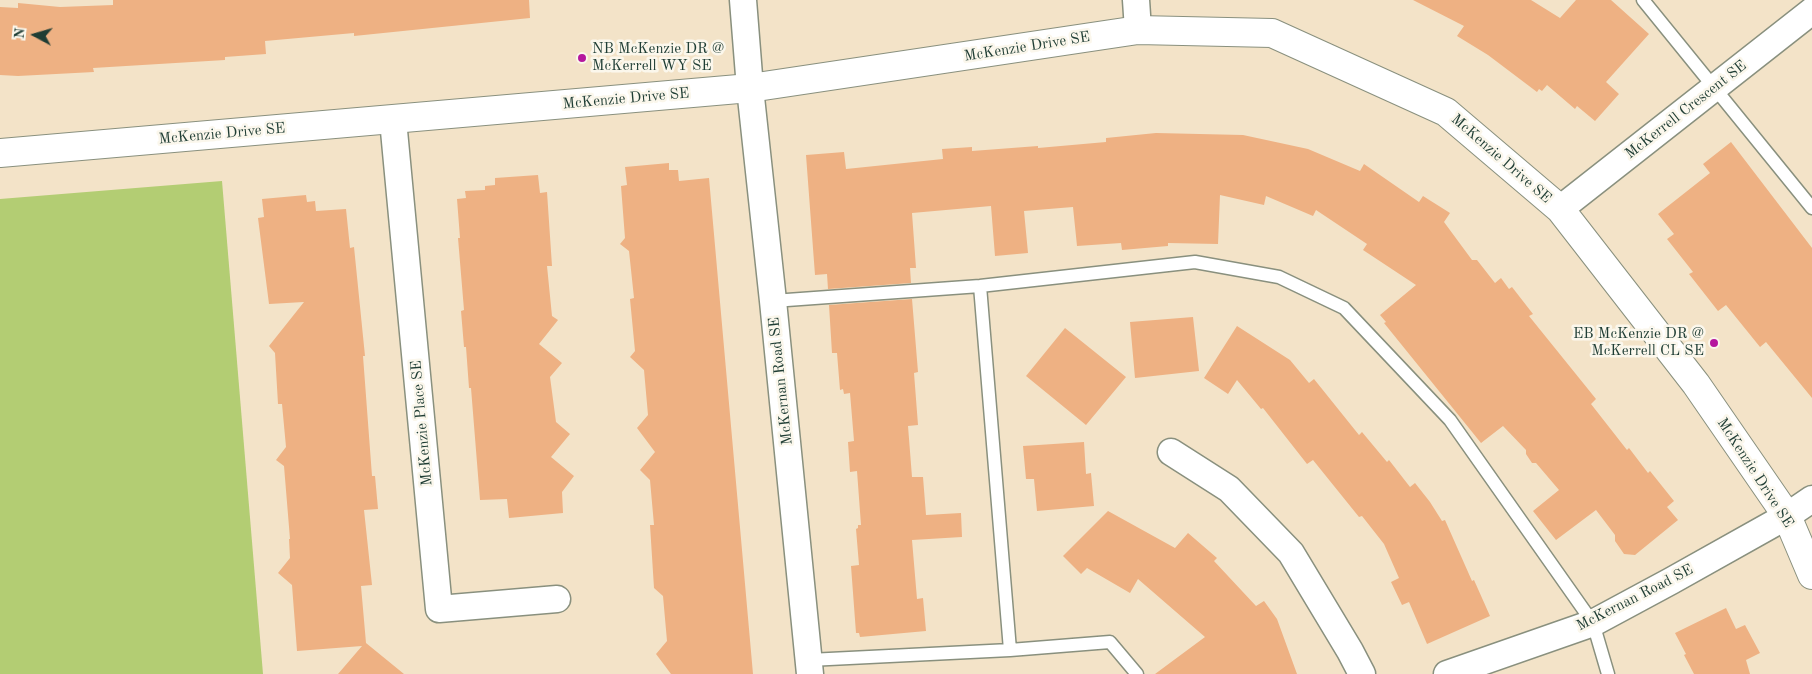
<!DOCTYPE html>
<html>
<head>
<meta charset="utf-8">
<style>
	body { margin:0 }
	#map { position:relative; width:1812px; height:674px; overflow:hidden; background:#f3e3c8; font-family:"Old Standard TT",serif }
	canvas { display:block }
	.north { position:absolute; left:10px; top:10px; width:50px; height:50px; -webkit-text-stroke:4px #fbf7ec; paint-order:stroke; rotate:276deg; font-size:14px; font-weight:700; line-height:20px; text-align:center; color:#1f3d34 }
	.north::after { content:''; display:block; margin:auto; width:18px; height:22px; background:#1f3d34; clip-path:polygon(50% 0,100% 100%,50% 72%,0 100%) }
</style>
</head>
<body>
<div id="map">
<canvas width="1812" height="674"></canvas>
<div class="north">N</div>
</div>
<script>
const context = document.querySelector('canvas').getContext('2d');
context.lineJoin = 'round';
function fillPath(path, color) {
  context.fillStyle = color;
  context.fill(path, 'evenodd');
}
function trace(path, color, width, dash) {
  context.strokeStyle = color;
  context.lineWidth = width;
  context.lineCap = dash ? 'butt' : 'round';
  context.setLineDash(dash || []);
  context.stroke(path);
}
function drawText(font, color, halo, rows, align = 'center') {
  context.font = font + ' "Old Standard TT",serif';
  context.lineWidth = 5;
  context.setLineDash([]);
  context.textBaseline = 'middle';
  context.strokeStyle = halo;
  context.fillStyle = color;
  for (const [text, x, y, turn = 0] of rows) {
    context.save();
    context.translate(x, y);
    context.rotate((+turn || 0) * Math.PI / 180);
    context.textAlign = isNaN(turn) ? turn : align;
    if (halo) context.strokeText(text, 0, 0);
    context.fillText(text, 0, 0);
    context.restore();
  }
}
const green = new Path2D(`
	M 222,181 L 263,674 L 0,674 L 0,199 Z`);
const building = new Path2D(`
	M 113,0 L 529,0 L 530,18 L 354,36 L 354,33 L 265,41 L 266,54 L 225,57 L 225,60 L 93,68 L 94,72 L 18,76 L 0,75 L 0,7 L 18,8 L 18,3 L 60,7 L 113,5 Z
	M 1413,0 L 1531,0 L 1560,18 L 1576,0 L 1611,0 L 1649,34 L 1606,82 L 1619,94 L 1595,121 L 1577,106 L 1575,109 L 1547,85 L 1542,91 L 1539,89 L 1537,92 L 1488,55 L 1457,36 L 1464,26 Z
	M 1156,133 L 1243,135 L 1308,149 L 1360,171 L 1364,164 L 1419,202 L 1423,196 L 1450,213 L 1444,222 L 1472,260 L 1477,260 L 1495,283 L 1501,278 L 1509,289 L 1512,287 L 1533,314 L 1529,316 L 1596,399 L 1591,404 L 1627,450 L 1629,448 L 1648,473 L 1650,471 L 1674,501 L 1667,507 L 1678,520 L 1635,555 L 1624,554 L 1615,541 L 1615,535 L 1596,510 L 1556,540 L 1533,511 L 1559,490 L 1536,463 L 1532,463 L 1526,454 L 1526,450 L 1503,426 L 1481,443 L 1384,323 L 1386,322 L 1380,315 L 1416,285 L 1363,250 L 1367,244 L 1316,210 L 1313,216 L 1266,196 L 1264,205 L 1220,195 L 1218,244 L 1168,243 L 1168,246 L 1122,250 L 1121,243 L 1077,246 L 1073,207 L 1024,211 L 1028,253 L 995,256 L 991,206 L 912,213 L 916,268 L 910,268 L 911,283 L 828,289 L 827,274 L 815,275 L 806,155 L 844,152 L 846,169 L 943,159 L 942,149 L 972,147 L 972,151 L 1038,146 L 1038,148 L 1106,142 L 1106,138 Z
	M 1731,142 L 1812,248 L 1812,398 L 1766,342 L 1760,347 L 1726,305 L 1718,311 L 1689,274 L 1693,272 L 1667,239 L 1674,234 L 1658,214 L 1710,173 L 1703,164 Z
	M 669,163 L 669,170 L 678,170 L 679,181 L 709,178 L 753,674 L 671,674 L 656,654 L 667,641 L 663,596 L 654,588 L 650,525 L 654,525 L 650,480 L 640,470 L 655,452 L 637,428 L 648,415 L 644,370 L 630,357 L 635,351 L 630,299 L 634,298 L 629,251 L 620,244 L 625,238 L 621,186 L 627,185 L 625,167 Z
	M 538,175 L 540,193 L 547,192 L 552,266 L 547,266 L 552,316 L 558,320 L 539,344 L 562,363 L 550,377 L 556,422 L 570,434 L 551,457 L 574,476 L 562,492 L 563,513 L 509,518 L 507,499 L 480,500 L 471,388 L 469,388 L 466,347 L 464,347 L 461,311 L 464,310 L 458,238 L 460,238 L 457,199 L 466,198 L 465,191 L 485,190 L 485,186 L 495,185 L 495,178 Z
	M 306,195 L 307,202 L 315,201 L 316,211 L 346,209 L 350,248 L 354,247 L 365,356 L 363,356 L 372,476 L 375,476 L 378,509 L 364,510 L 372,585 L 361,586 L 366,643 L 404,674 L 338,674 L 362,646 L 297,651 L 292,585 L 278,573 L 290,558 L 289,539 L 290,539 L 284,466 L 276,460 L 286,447 L 282,404 L 278,404 L 275,353 L 269,346 L 304,302 L 269,304 L 258,218 L 264,217 L 262,199 Z
	M 912,299 L 918,372 L 914,373 L 918,425 L 908,426 L 912,477 L 923,477 L 926,515 L 961,513 L 962,537 L 912,540 L 917,599 L 923,598 L 926,631 L 860,637 L 859,633 L 856,633 L 851,566 L 859,565 L 856,529 L 858,528 L 858,525 L 861,525 L 857,471 L 850,472 L 848,442 L 854,441 L 850,393 L 844,394 L 843,389 L 840,390 L 837,353 L 832,353 L 829,305 Z
	M 1193,317 L 1199,371 L 1135,378 L 1130,322 Z
	M 1237,326 L 1290,360 L 1309,383 L 1314,379 L 1359,435 L 1362,432 L 1387,462 L 1389,460 L 1410,487 L 1415,483 L 1430,502 L 1442,521 L 1445,520 L 1472,581 L 1474,580 L 1490,616 L 1427,644 L 1409,602 L 1402,605 L 1391,582 L 1399,578 L 1384,544 L 1362,516 L 1359,517 L 1313,460 L 1307,464 L 1263,408 L 1261,409 L 1237,380 L 1228,394 L 1204,378 Z
	M 1065,328 L 1126,377 L 1086,425 L 1026,376 Z
	M 1084,442 L 1086,474 L 1091,473 L 1094,506 L 1037,511 L 1034,479 L 1026,479 L 1023,446 Z
	M 1108,511 L 1175,548 L 1188,533 L 1217,558 L 1214,561 L 1256,606 L 1264,601 L 1277,619 L 1297,674 L 1155,674 L 1205,637 L 1138,579 L 1130,593 L 1087,568 L 1081,574 L 1063,556 Z
	M 1726,608 L 1736,629 L 1745,625 L 1760,653 L 1746,660 L 1750,674 L 1694,674 L 1684,655 L 1686,654 L 1675,633 Z`);
const lane = new Path2D(`
	M 1643,0 L 1812,208
	M 980,286 L 1010,650
	M 773,301 L 980,286 L 1195,262 L 1279,277 L 1344,308 L 1450,420 L 1593,623 L 1608,674
	M 809,660 L 1010,650 L 1110,642 L 1137,674`);
const street = new Path2D(`
	M 743,0 L 750,88 L 773,301 L 810,674
	M 1136,0 L 1138,30
	M 393,120 L 439,609 L 557,599
	M 1560,209 L 1812,11
	M 1171,452 L 1229,489 L 1291,553 L 1350,651 L 1362,674
	M 1447,674 L 1593,623 L 1671,581 L 1787,516 L 1812,499`);
const secondary = new Path2D(`
	M 0,153 L 750,88 L 1138,30 L 1272,33 L 1446,112 L 1560,209 L 1696,384 L 1787,516 L 1812,575`);
const markers = [
	[582,58,5,"#b5179e"],
	[1714,343,5,"#b5179e"]
];
const streetNames = [
	["McKenzie Drive SE",1027,47,-9],
	["McKenzie Drive SE",626,99,-5],
	["McKerrell Crescent SE",1686,110,-38],
	["McKenzie Drive SE",222,134,-5],
	["McKenzie Drive SE",1501,159,41],
	["McKernan Road SE",781,381,-96],
	["McKenzie Place SE",422,423,-95],
	["McKenzie Drive SE",1755,473,57],
	["McKernan Road SE",1635,598,-27]
];
const poiNames = [
	["NB McKenzie DR @",592,49],
	["McKerrell WY SE",592,66],
	["EB McKenzie DR @",1704,334,"right"],
	["McKerrell CL SE",1704,351,"right"]
];
fillPath(green, '#b3cd73');
fillPath(building, '#eeb183');
trace(lane, '#89907e', 15);
trace(street, '#89907e', 29);
trace(secondary, '#89907e', 30);
trace(lane, '#fff', 12);
trace(street, '#fff', 26);
trace(secondary, '#fff', 28);
for (const [x, y, r, color] of markers) {
  const dot = new Path2D();
  dot.arc(x, y, r, 0, 2 * Math.PI);
  context.fillStyle = color;
  context.fill(dot);
  trace(dot, '#fbf7ec', 2);
}
drawText('15px', '#1f3d34', '#fbf7ec', streetNames);
drawText('15px', '#1f3d34', '#fbf7ec', poiNames, 'left');
</script>
</body>
</html>
